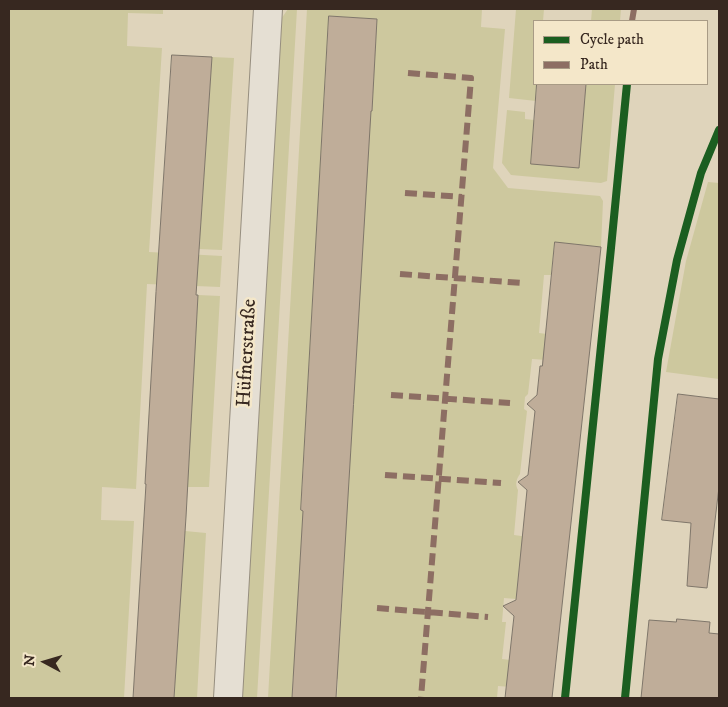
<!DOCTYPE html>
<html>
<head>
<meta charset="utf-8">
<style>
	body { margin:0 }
	#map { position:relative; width:728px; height:707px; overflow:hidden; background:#dfd4bb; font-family:"IM FELL DW Pica",serif }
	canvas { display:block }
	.frame { position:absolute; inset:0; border:10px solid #372820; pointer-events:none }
	.legend { position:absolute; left:533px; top:20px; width:175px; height:65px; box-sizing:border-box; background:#f4e7c9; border:1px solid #a89b85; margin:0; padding:6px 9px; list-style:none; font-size:15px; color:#372820 }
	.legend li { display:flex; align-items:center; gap:10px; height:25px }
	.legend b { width:25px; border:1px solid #a89b85 }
	.north { position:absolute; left:20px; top:637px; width:50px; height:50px; -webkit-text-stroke:4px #f4e7c9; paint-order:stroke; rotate:276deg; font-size:14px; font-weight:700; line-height:20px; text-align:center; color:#372820 }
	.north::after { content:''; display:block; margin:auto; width:18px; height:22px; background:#372820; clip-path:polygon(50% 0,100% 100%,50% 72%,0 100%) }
</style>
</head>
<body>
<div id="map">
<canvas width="728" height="707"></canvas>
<div class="frame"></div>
<ul class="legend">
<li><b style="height:6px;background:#1b5e20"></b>Cycle path</li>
<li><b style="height:6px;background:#8d6e63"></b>Path</li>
</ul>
<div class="north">N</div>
</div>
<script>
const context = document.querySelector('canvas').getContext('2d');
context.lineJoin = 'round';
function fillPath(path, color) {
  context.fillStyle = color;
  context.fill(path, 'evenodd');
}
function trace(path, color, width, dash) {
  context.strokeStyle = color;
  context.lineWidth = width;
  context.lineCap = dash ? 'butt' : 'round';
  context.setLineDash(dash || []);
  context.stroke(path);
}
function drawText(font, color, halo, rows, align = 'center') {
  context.font = font + ' "IM FELL DW Pica",serif';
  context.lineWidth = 5;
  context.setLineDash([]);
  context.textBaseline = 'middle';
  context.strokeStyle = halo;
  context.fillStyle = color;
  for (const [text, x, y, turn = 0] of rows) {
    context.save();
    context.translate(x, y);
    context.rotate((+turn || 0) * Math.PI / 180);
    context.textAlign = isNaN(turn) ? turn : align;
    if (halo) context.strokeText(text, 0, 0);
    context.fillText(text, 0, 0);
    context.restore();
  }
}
const green = new Path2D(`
	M 9,9 L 163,9 L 163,14 L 128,13 L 127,46 L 162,48 L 149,252 L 222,256 L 220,287 L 147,284 L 136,489 L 102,487 L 101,520 L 134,521 L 124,698 L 9,698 Z
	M 288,9 L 297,9 L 257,698 L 242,698 L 281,19 Z
	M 307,9 L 482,9 L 481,27 L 505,29 L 493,168 L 508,188 L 600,196 L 603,201 L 601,247 L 555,243 L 551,275 L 544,275 L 539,333 L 563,336 L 561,361 L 532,359 L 528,394 L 525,397 L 524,409 L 527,411 L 520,474 C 516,479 515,485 518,490 L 514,535 L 542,539 L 538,572 L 519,570 L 516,599 L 504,598 L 502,622 L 506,622 L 502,659 L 528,662 L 525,688 L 498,686 L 497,698 L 337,698 L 338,679 L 293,676 L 292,698 L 268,698 ZM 329,16 L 377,19 L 372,111 L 324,108 ZM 311,349 L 357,352 L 346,513 L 301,510 ZM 301,553 L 345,555 L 340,639 L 296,637 Z
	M 516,9 L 544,9 L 543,21 L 534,21 L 534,84 L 537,84 L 536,101 L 509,98 Z
	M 592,9 L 621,9 L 620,21 L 591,21 Z
	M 212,57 L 234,58 L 222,250 L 199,249 Z
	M 586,84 L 615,84 L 607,181 L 601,183 L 511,175 L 502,163 L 507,110 L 525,112 L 525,119 L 534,120 L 579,167 Z
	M 708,182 L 719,183 L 719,379 L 666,372 L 686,261 Z
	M 198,295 L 220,296 L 209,487 L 187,487 Z
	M 185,531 L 206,533 L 197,698 L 174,698 Z`);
const building = new Path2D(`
	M 329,16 L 377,19 L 372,111 L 371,111 L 336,698 L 292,698 L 303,511 L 301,510 Z
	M 172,55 L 212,57 L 196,295 L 198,295 L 186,517 L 174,698 L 133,698 L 146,484 L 145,484 L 156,292 Z
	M 537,84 L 586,84 L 579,168 L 531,164 Z
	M 555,242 L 601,247 L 570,532 L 552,698 L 505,698 L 514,616 L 503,606 L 516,600 L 527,490 L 518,482 L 528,475 L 535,411 L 527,404 L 537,395 L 540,366 L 542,366 Z
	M 678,394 L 719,399 L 719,487 L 707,588 L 687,586 L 691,523 L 662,520 Z
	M 677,619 L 710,622 L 709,633 L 719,634 L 719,698 L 641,698 L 649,620 L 676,622 Z`);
const minor = new Path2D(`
	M 228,698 L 268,9`);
const quiet = new Path2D(`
	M 632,21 L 634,9
	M 408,73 L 471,78 L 421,698
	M 405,193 L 462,197
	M 400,274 L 522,283
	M 391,395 L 510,403
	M 385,475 L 501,483
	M 377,608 L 488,617`);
const cycleway = new Path2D(`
	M 565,698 L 611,248 L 627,84
	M 625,698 L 658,359 L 677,260 L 701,173 L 719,130`);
const streetNames = [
	["Hüfnerstraße",248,353,-87]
];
fillPath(green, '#cdc89e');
fillPath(building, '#bfad99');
trace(building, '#7f766a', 1);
trace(minor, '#968e7f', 30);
trace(minor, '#e5dfd3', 28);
trace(quiet, '#8d6e63', 6, [12, 6]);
trace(cycleway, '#1b5e20', 8);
drawText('20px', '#372820', '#f4e7c9', streetNames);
</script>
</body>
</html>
